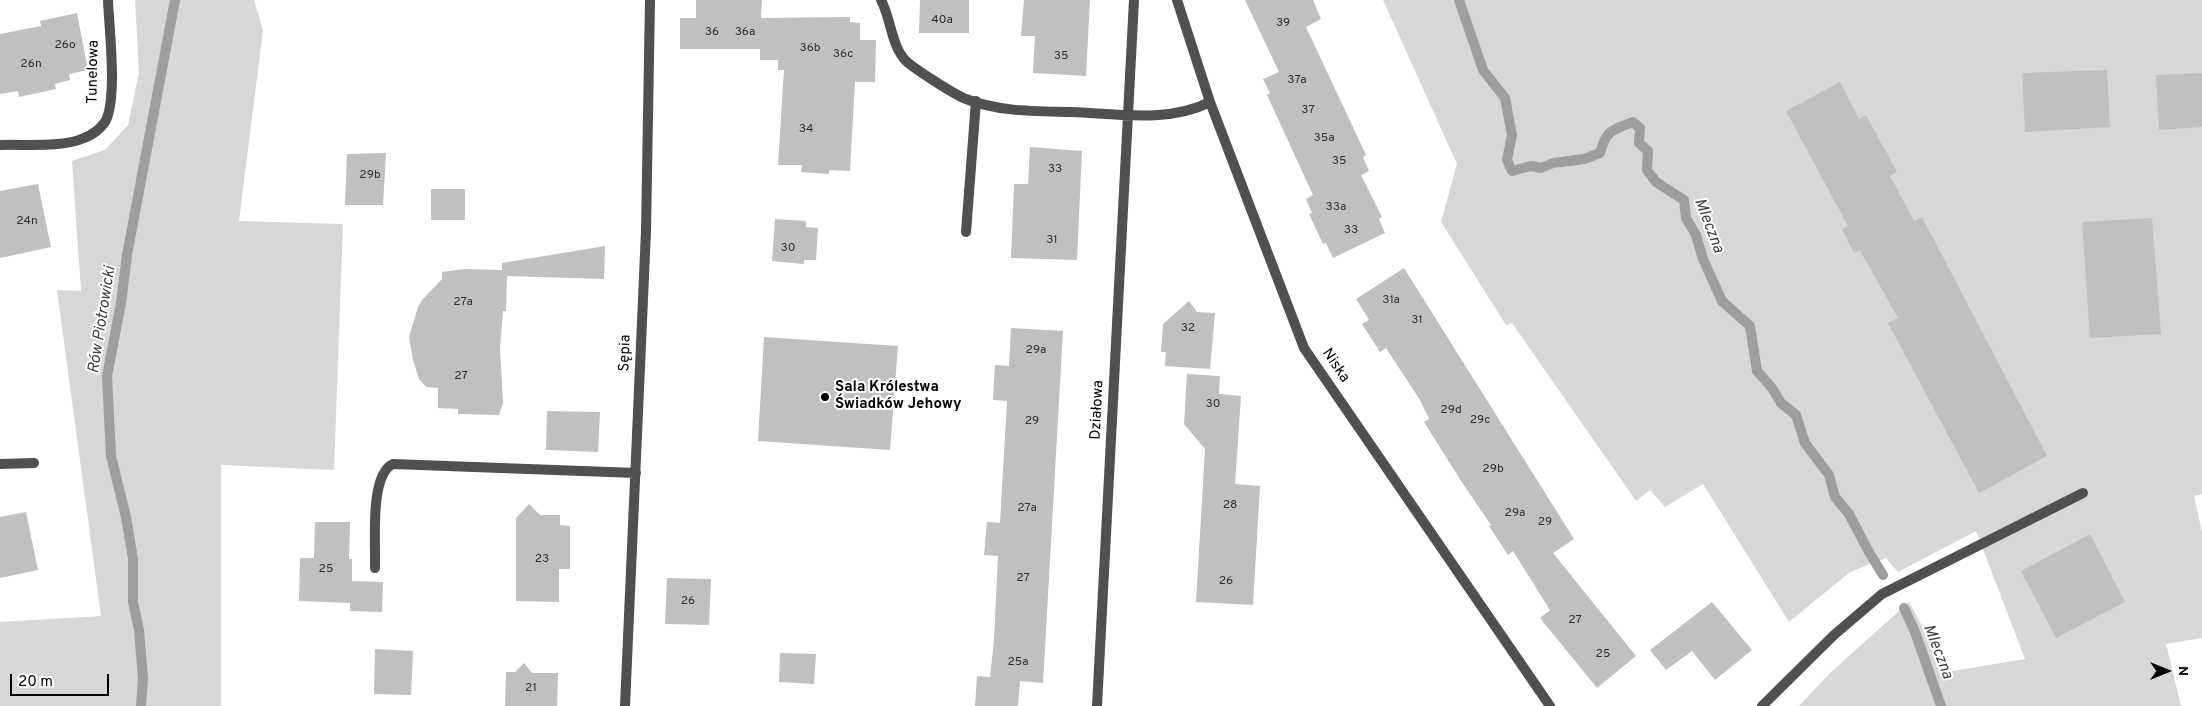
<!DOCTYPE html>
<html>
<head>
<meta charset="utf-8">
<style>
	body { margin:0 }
	#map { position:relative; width:2202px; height:706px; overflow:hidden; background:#fff; font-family:Overpass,sans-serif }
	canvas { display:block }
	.north { position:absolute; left:2142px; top:646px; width:50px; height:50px; -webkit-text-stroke:4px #fff; paint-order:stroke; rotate:90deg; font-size:14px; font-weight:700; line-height:20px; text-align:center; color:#000 }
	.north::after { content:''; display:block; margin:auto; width:18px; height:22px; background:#000; clip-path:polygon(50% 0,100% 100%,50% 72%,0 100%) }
	.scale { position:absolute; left:10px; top:674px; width:99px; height:22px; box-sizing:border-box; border:2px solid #000; border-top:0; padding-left:6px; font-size:15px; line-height:18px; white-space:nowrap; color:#000; -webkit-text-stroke:4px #fff; paint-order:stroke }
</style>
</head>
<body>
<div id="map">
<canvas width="2202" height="706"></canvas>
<div class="north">N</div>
<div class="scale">20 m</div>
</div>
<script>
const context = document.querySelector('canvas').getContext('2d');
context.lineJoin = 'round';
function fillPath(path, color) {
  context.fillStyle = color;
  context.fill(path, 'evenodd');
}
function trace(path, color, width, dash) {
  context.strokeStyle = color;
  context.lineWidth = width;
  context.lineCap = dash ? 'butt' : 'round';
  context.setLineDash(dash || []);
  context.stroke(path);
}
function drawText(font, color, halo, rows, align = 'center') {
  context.font = font + ' Overpass,sans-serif';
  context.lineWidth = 4;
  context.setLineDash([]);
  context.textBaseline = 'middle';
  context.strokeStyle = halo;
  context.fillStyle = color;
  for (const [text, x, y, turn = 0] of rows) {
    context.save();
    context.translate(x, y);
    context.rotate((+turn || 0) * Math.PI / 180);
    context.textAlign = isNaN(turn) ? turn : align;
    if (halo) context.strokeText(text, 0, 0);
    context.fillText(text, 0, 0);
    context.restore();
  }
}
const green = new Path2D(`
	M 135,0 L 254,0 L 263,30 L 239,221 L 343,224 L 334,470 L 221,465 L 221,706 L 0,706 L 0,622 L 101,616 L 57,290 L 81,291 L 72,161 L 105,150 L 128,125 L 139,73 Z
	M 1383,0 L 2202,0 L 2202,494 L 2194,496 L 2202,532 L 2202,638 L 2166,644 L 2181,706 L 1799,706 L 1830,673 L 1909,602 L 1947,672 L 2025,659 L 1976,531 L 1898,572 L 1886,558 L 1850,572 L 1789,622 L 1703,484 L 1665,507 L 1650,490 L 1636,501 L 1512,323 L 1506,325 L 1441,222 L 1457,164 Z`);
const stream = new Path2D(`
	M 1459,0 L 1483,70 L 1505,98 L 1512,135 L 1507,160 L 1512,171 L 1531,166 L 1541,168 L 1553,163 L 1584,159 L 1600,153 C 1606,130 1612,130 1633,122 L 1640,128 L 1639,143 L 1648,151 L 1647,170 L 1656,182 L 1684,200 L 1686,218 L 1696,235 L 1703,259 L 1722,301 L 1750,326 L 1757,371 L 1772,388 L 1781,403 L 1796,415 L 1805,443 L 1829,475 L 1835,497 L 1849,514 L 1869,552 L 1883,575
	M 1904,608 L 1915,632 L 1941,706
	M 141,706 L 143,678 L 139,630 L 133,602 L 133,559 L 126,517 L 111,456 L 107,376 L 121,303 L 127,255 L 175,0`);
const building = new Path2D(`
	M 696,0 L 762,0 L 761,18 L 850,17 L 850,22 L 860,23 L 860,40 L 876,40 L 875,82 L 855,82 L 850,171 L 829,170 L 829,174 L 801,172 L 802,165 L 778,165 L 784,70 L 778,70 L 778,60 L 760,60 L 760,49 L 680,49 L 680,18 L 696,18 Z
	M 920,0 L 969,0 L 969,33 L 919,33 Z
	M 1024,0 L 1090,0 L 1086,76 L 1033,73 L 1035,36 L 1021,36 Z
	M 1245,0 L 1313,0 L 1321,19 L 1306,27 L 1366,155 L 1363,157 L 1369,171 L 1361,175 L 1382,217 L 1379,219 L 1385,233 L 1333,258 L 1326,243 L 1323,244 L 1309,214 L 1312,213 L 1306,199 L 1313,195 L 1267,95 L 1270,93 L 1263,79 L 1279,72 Z
	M 77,13 L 88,70 L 69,74 L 70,80 L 55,84 L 56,89 L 19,97 L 18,91 L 0,94 L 0,34 L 41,26 L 40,21 Z
	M 2107,70 L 2110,127 L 2025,132 L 2022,73 Z
	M 2202,73 L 2202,127 L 2159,130 L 2156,75 Z
	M 1840,82 L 1859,119 L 1866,115 L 1897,172 L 1890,176 L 1914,221 L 1922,217 L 2047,456 L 1979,493 L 1888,323 L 1898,318 L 1860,250 L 1854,253 L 1842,229 L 1848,226 L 1786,111 Z
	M 1030,147 L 1082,151 L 1077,260 L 1011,258 L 1014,184 L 1028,184 Z
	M 386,153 L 383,205 L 345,205 L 347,154 Z
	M 38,184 L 51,247 L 0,258 L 0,191 Z
	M 431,189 L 465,189 L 465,220 L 431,220 Z
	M 2152,218 L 2161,334 L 2090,338 L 2082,222 Z
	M 775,219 L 806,221 L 806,227 L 818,228 L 816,260 L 804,260 L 804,264 L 772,261 Z
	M 605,246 L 604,279 L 507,276 L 506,311 L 503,311 L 500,348 L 503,403 L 499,415 L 458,414 L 458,409 L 438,408 L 438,388 L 426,387 L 419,379 L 413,360 L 409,337 L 418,307 L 422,300 L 442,279 L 442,272 L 465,269 L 502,270 L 502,263 Z
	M 1404,268 L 1574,539 L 1553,553 L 1636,656 L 1597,688 L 1540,618 L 1550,610 L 1513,551 L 1508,555 L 1489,526 L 1491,525 L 1461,481 L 1424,422 L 1429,419 L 1420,400 L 1386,348 L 1380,352 L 1362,324 L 1369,320 L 1356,299 Z
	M 1189,301 L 1197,312 L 1215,313 L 1210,369 L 1165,366 L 1166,352 L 1161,352 L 1163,324 Z
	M 1011,328 L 1063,331 L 1043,683 L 1020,681 L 1018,706 L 975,706 L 977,676 L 990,677 L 994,640 L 998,556 L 984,555 L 987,522 L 1000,523 L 1007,401 L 993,400 L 995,365 L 1009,366 Z
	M 764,337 L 898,346 L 890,450 L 758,441 Z
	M 1187,374 L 1220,376 L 1219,394 L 1241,396 L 1235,484 L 1260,486 L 1253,605 L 1196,602 L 1205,449 L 1184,424 Z
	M 547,411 L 600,412 L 598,452 L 546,450 Z
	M 529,504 L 540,515 L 560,515 L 560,525 L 570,526 L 570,569 L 559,569 L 559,602 L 516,601 L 516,518 Z
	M 26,512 L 38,570 L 0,578 L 0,517 Z
	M 315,522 L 350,522 L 349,559 L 352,559 L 352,581 L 383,582 L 382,612 L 350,611 L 350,603 L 299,601 L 300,558 L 314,558 Z
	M 2090,534 L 2125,602 L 2056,638 L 2021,571 Z
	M 667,578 L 711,579 L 709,625 L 665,624 Z
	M 1712,602 L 1752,650 L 1715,680 L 1692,651 L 1666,670 L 1650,650 Z
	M 375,649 L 413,651 L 411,695 L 374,694 Z
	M 780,653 L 816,654 L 814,684 L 779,682 Z
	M 524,663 L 532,673 L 558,673 L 557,706 L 505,706 L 506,672 L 515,672 Z`);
const lane = new Path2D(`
	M 966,232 L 976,101
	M 1762,706 L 1834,635 L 1882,594 L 2083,493`);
const street = new Path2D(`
	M 881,0 C 891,19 891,44 905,60 C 913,68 955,95 966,99 C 999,112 1037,111 1072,112 C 1117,114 1169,123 1210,102
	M 1177,0 L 1210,102 L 1304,348 L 1550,706
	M 0,145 C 24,144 62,148 84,138 C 92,135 100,129 105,122 C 118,100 109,28 108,0
	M 0,464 L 34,463
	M 375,568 C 376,544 369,475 393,464 L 636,473
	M 625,706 L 646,231 L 650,0
	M 1097,706 L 1134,0`);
const markers = [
	[825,397,5,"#000"]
];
const numberNames = [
	["40a",942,21],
	["39",1283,24],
	["36",712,33],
	["36a",745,33],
	["26o",65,46],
	["36b",810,49],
	["36c",843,55],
	["35",1061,57],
	["26n",31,65],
	["37a",1297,81],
	["37",1308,111],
	["34",806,130],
	["35a",1324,139],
	["35",1339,162],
	["33",1055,170],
	["29b",370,176],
	["33a",1336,208],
	["24n",27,222],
	["33",1351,231],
	["31",1052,241],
	["30",788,249],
	["31a",1391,301],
	["27a",463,303],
	["31",1417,321],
	["32",1188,329],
	["29a",1036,351],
	["27",461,377],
	["30",1213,405],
	["29d",1451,411],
	["29c",1480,421],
	["29",1032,422],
	["29b",1493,470],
	["28",1230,506],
	["27a",1027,509],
	["29a",1515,514],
	["29",1545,523],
	["23",542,560],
	["25",326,570],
	["27",1023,579],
	["26",1226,582],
	["26",688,602],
	["27",1575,621],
	["25",1603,655],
	["25a",1018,663],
	["21",531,689]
];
const streetNames = [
	["Tunelowa",94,72,-89],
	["Sępia",626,353,-88],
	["Niska",1335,366,56],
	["Działowa",1098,410,-87]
];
const poiNames = [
	["Sala Królestwa",835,388],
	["Świadków Jehowy",835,405]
];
const waterNames = [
	["Mleczna",1708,226,69],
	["Rów Piotrowicki",103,320,-81],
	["Mleczna",1937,652,69]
];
fillPath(green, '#d7d7d7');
trace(stream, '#9e9e9e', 10);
fillPath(building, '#c0c0c0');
trace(lane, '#505050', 10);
trace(street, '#505050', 10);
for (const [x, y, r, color] of markers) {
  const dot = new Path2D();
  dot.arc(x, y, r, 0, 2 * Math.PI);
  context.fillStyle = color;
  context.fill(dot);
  trace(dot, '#fff', 2);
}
drawText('12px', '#303030', null, numberNames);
drawText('15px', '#000', '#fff', streetNames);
drawText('bold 15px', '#000', '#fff', poiNames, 'left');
drawText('italic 16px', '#3f3f3f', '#fff', waterNames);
</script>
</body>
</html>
